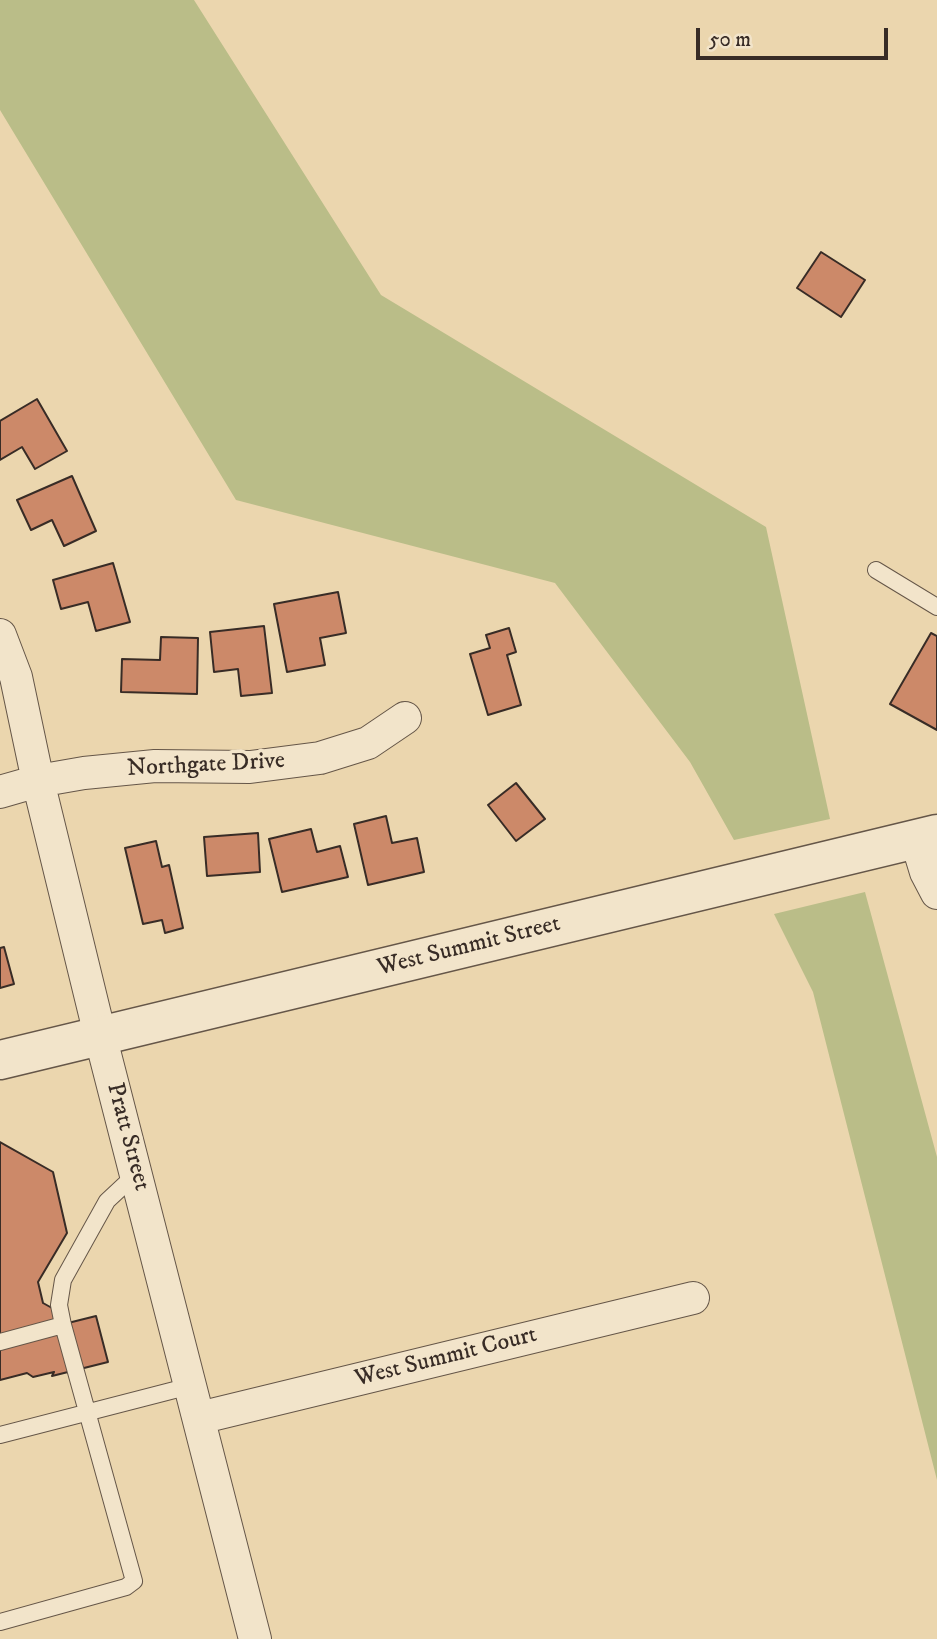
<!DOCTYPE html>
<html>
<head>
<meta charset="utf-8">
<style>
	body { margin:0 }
	#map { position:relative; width:937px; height:1639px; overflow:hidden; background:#ebd6ae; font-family:"IM FELL DW Pica",serif }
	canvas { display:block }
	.scale { position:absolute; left:696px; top:28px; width:192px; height:32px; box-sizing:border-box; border:4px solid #382c26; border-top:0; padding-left:9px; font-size:21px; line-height:24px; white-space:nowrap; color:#382c26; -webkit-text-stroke:5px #f2e4ca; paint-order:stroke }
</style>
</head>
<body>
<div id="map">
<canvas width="937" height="1639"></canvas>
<div class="scale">50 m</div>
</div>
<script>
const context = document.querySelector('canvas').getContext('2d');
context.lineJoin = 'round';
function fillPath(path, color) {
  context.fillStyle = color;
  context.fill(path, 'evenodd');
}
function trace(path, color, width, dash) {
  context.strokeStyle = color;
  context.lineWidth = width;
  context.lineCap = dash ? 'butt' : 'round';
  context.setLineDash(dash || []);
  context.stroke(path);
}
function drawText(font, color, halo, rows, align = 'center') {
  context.font = font + ' "IM FELL DW Pica",serif';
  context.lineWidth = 7;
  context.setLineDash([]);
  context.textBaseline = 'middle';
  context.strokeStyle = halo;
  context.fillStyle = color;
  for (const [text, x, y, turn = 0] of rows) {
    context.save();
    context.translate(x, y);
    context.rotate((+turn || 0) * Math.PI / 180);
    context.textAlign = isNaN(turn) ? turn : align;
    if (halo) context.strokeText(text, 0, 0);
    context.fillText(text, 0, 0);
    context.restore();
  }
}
const green = new Path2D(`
	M 0,0 L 194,0 L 381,295 L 766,527 L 830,819 L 734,840 L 690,762 L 555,583 L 236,500 L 0,110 Z
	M 865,892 L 937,1157 L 937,1480 L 813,992 L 774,914 Z`);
const building = new Path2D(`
	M 821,252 L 865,280 L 841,317 L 797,288 Z
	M 37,399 L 67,451 L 35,469 L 22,447 L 0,460 L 0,421 Z
	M 72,476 L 96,531 L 64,546 L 52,520 L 31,530 L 17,500 Z
	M 113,563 L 130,622 L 96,631 L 88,602 L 61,609 L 53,580 Z
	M 338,592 L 346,633 L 320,638 L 325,665 L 287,672 L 274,604 Z
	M 264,626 L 272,693 L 241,696 L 238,669 L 214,672 L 210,632 Z
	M 509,628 L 516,652 L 507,655 L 521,705 L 488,715 L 470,654 L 490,648 L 486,635 Z
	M 931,633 L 937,636 L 937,730 L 890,704 Z
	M 161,637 L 198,638 L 197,694 L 121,692 L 122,659 L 160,660 Z
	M 516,783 L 545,819 L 516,841 L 488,805 Z
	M 386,816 L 392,843 L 417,838 L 424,872 L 368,885 L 354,824 Z
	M 311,829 L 317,852 L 340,846 L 348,877 L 282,892 L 269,839 Z
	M 258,833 L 260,872 L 207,876 L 204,837 Z
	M 156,841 L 162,867 L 169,865 L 183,928 L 165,933 L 162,920 L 143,924 L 125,848 Z
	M 4,947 L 14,984 L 0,988 L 0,948 Z
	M 0,1142 L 53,1172 L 67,1233 L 38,1282 L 43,1303 L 52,1308 L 56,1326 L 96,1316 L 108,1362 L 52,1376 L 54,1372 L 33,1377 L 27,1373 L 0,1380 Z`);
const service = new Path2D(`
	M 876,570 L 937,607
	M 0,1342 L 63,1325
	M 0,1435 L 190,1386
	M 0,1622 L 126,1587 L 134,1581 L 63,1325 L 59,1305 L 63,1280 L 107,1201 L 137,1173`);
const minor = new Path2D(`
	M 0,635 L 16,677 L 38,781 L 100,1035 L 255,1639
	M 0,792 L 38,781 L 84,773 L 155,766 L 250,767 L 320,758 L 368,743 L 405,718
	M 916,839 L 926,872 L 937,893
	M 199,1418 L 693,1298`);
const tertiary = new Path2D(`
	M 0,1060 L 937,834`);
const streetNames = [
	["Northgate Drive",206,766,-3],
	["West Summit Street",469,947,-14],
	["Pratt Street",127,1137,75],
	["West Summit Court",446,1358,-14]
];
fillPath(green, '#babd88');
fillPath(building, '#cc8969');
trace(building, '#382c26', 2);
trace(service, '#655648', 18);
trace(minor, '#655648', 34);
trace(tertiary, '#655648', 41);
trace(service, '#f2e4ca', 16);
trace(minor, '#f2e4ca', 32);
trace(tertiary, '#f2e4ca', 38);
drawText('24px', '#382c26', '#f2e4ca', streetNames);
</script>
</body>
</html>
